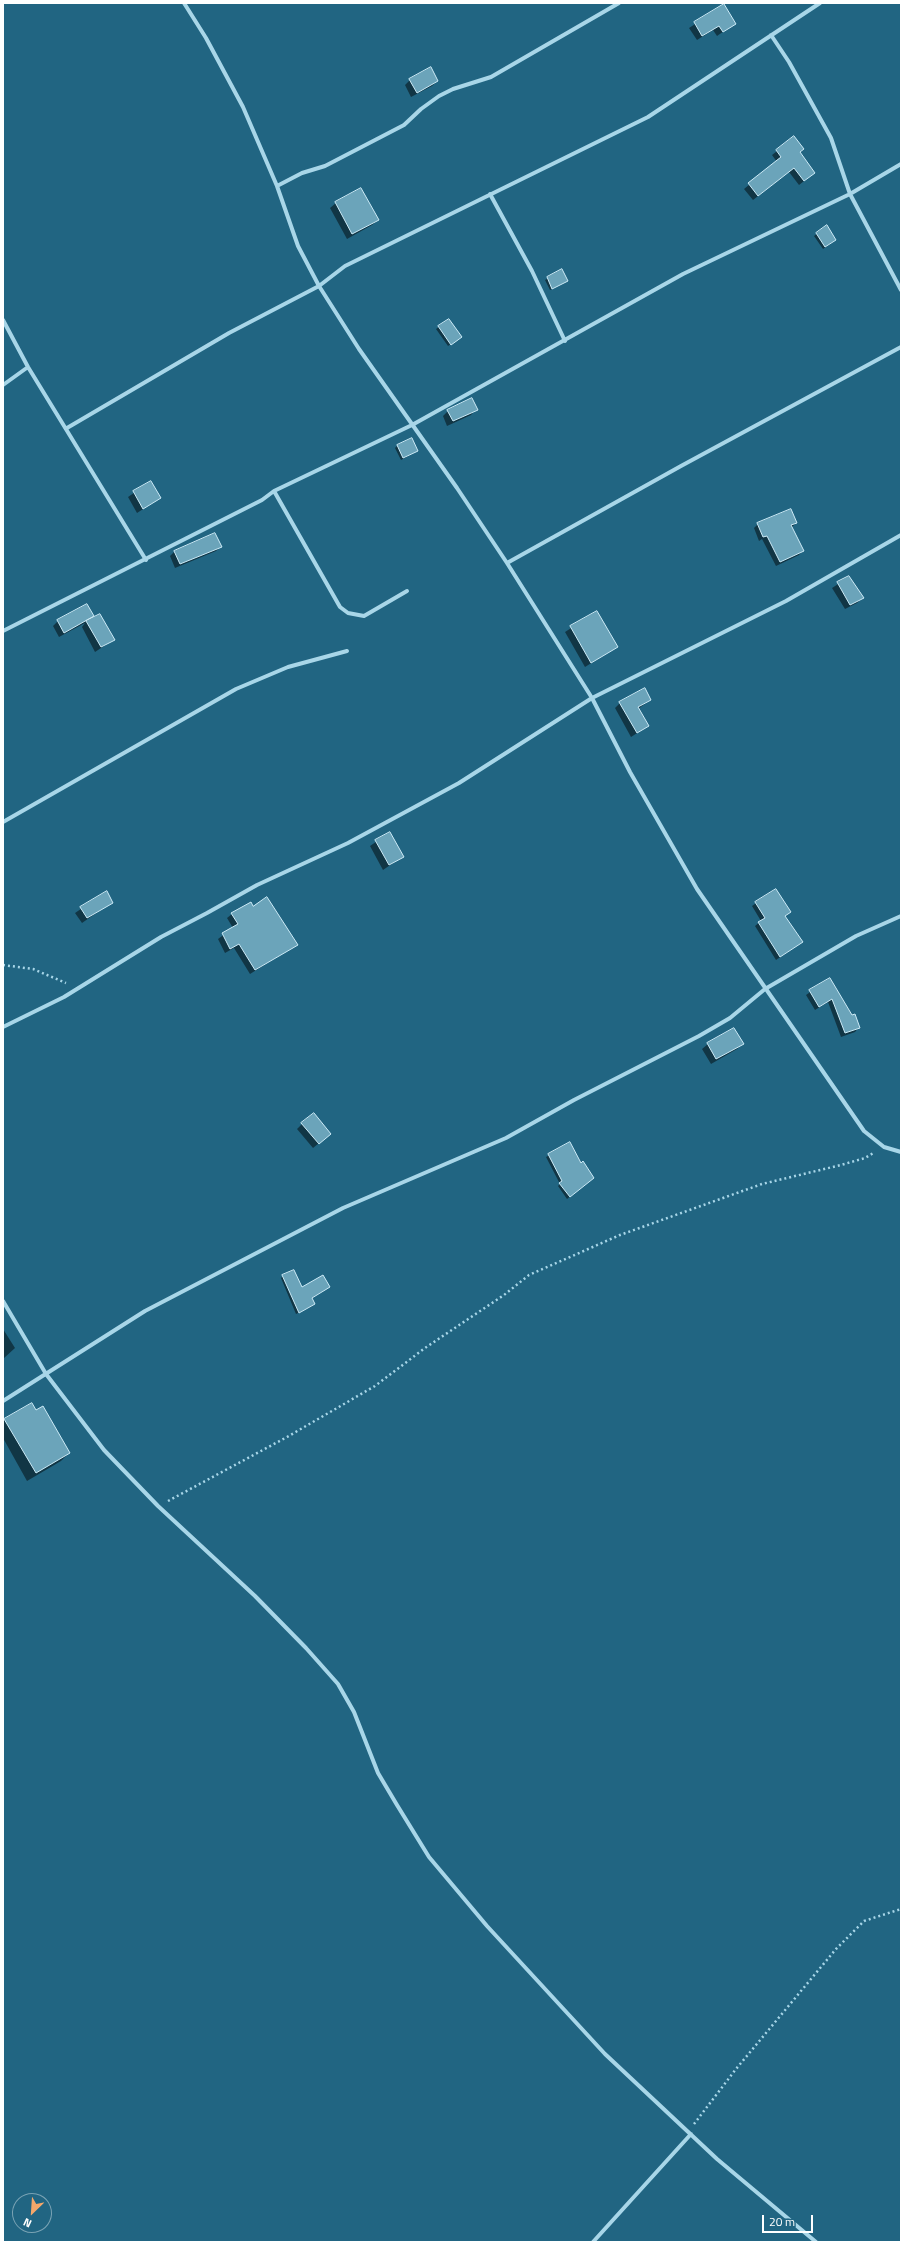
<!DOCTYPE html>
<html>
<head>
<meta charset="utf-8">
<style>
	body { margin:0 }
	#map { position:relative; width:904px; height:2245px; overflow:hidden; background:#216582; font-family:"Titillium Web",sans-serif }
	canvas { display:block }
	.frame { position:absolute; inset:0; border:4px solid #fff; pointer-events:none }
	.north { position:absolute; left:12px; top:2193px; width:40px; height:40px; box-sizing:border-box; background:#216582; border:1px solid #7aa3b4; border-radius:50%; rotate:205deg; font-size:11px; font-weight:700; line-height:16px; text-align:center; color:#fff }
	.north::after { content:''; display:block; margin:auto; width:14px; height:18px; background:#f4a76a; clip-path:polygon(50% 0,100% 100%,50% 72%,0 100%) }
	.scale { position:absolute; left:762px; top:2215px; width:51px; height:18px; box-sizing:border-box; border:2px solid #fff; border-top:0; padding-left:5px; font-size:12px; line-height:14px; white-space:nowrap; color:#fff; -webkit-text-stroke:3px #216582; paint-order:stroke }
</style>
</head>
<body>
<div id="map">
<canvas width="904" height="2245"></canvas>
<div class="frame"></div>
<div class="north">N</div>
<div class="scale">20 m</div>
</div>
<script>
const context = document.querySelector('canvas').getContext('2d');
context.lineJoin = 'round';
function fillPath(path, color) {
  context.fillStyle = color;
  context.fill(path, 'evenodd');
}
function trace(path, color, width, dash) {
  context.strokeStyle = color;
  context.lineWidth = width;
  context.lineCap = dash ? 'butt' : 'round';
  context.setLineDash(dash || []);
  context.stroke(path);
}
const shadow = new Path2D(`
	M 723,6 L 734,24 L 717,36 L 713,30 L 697,40 L 689,28 Z
	M 410,80 L 437,81 L 432,86 L 411,97 L 405,85 Z
	M 794,138 L 799,152 L 814,173 L 799,185 L 789,172 L 753,200 L 744,189 L 777,162 L 772,155 Z
	M 336,203 L 378,220 L 372,225 L 347,239 L 330,208 Z
	M 826,227 L 833,242 L 823,249 L 814,236 Z
	M 562,271 L 567,281 L 550,290 L 545,280 Z
	M 449,320 L 458,339 L 448,346 L 436,329 Z
	M 476,409 L 471,415 L 447,426 L 443,416 L 448,411 Z
	M 397,446 L 417,451 L 401,460 L 395,448 Z
	M 150,482 L 160,498 L 137,513 L 128,497 Z
	M 796,523 L 791,528 L 803,550 L 799,555 L 776,566 L 762,539 L 759,541 L 754,528 L 758,524 Z
	M 220,547 L 216,551 L 175,568 L 170,556 L 175,551 Z
	M 849,577 L 862,598 L 857,603 L 845,609 L 832,588 Z
	M 596,612 L 617,647 L 585,667 L 565,632 Z
	M 93,616 L 89,620 L 113,640 L 95,652 L 82,627 L 85,623 L 59,637 L 53,626 L 58,621 Z
	M 650,700 L 638,709 L 648,726 L 631,737 L 615,708 L 620,703 Z
	M 389,833 L 402,857 L 383,870 L 370,846 Z
	M 775,890 L 790,912 L 784,917 L 802,942 L 776,960 L 755,926 L 761,921 L 752,906 Z
	M 106,892 L 112,902 L 82,923 L 75,913 Z
	M 253,907 L 296,945 L 250,974 L 234,948 L 225,953 L 218,939 L 233,928 L 227,918 L 232,914 Z
	M 829,979 L 859,1027 L 855,1032 L 841,1037 L 828,1002 L 815,1010 L 806,995 Z
	M 708,1044 L 742,1044 L 737,1049 L 711,1064 L 702,1049 Z
	M 302,1124 L 324,1139 L 313,1148 L 297,1129 Z
	M 570,1144 L 591,1180 L 567,1199 L 558,1186 L 560,1184 L 546,1157 Z
	M 283,1276 L 301,1288 L 329,1287 L 311,1299 L 314,1304 L 312,1306 L 296,1314 L 281,1278 Z
	M 3,1329 L 15,1348 L 3,1359 Z
	M 5,1419 L 69,1453 L 61,1461 L 27,1481 L 3,1438 L 3,1421 Z`);
const building = new Path2D(`
	M 724,4 L 736,24 L 723,32 L 719,26 L 702,36 L 694,22 Z
	M 431,67 L 438,81 L 417,93 L 409,79 Z
	M 794,136 L 804,149 L 800,152 L 815,173 L 804,181 L 794,168 L 758,196 L 748,183 L 781,157 L 776,150 Z
	M 361,188 L 379,220 L 352,234 L 335,202 Z
	M 827,225 L 836,240 L 825,247 L 816,233 Z
	M 562,269 L 568,281 L 552,289 L 547,277 Z
	M 449,319 L 462,337 L 451,345 L 438,326 Z
	M 472,398 L 478,410 L 453,421 L 447,410 Z
	M 412,438 L 418,451 L 403,458 L 397,445 Z
	M 151,481 L 161,498 L 143,509 L 133,491 Z
	M 791,509 L 797,523 L 791,525 L 804,551 L 780,562 L 767,536 L 763,537 L 757,523 Z
	M 215,533 L 222,547 L 180,564 L 174,551 Z
	M 849,576 L 864,598 L 850,605 L 837,582 Z
	M 87,604 L 94,616 L 64,633 L 57,620 Z
	M 597,611 L 618,647 L 591,663 L 570,626 Z
	M 100,614 L 115,640 L 101,647 L 86,621 Z
	M 645,688 L 651,700 L 638,707 L 649,726 L 637,733 L 619,702 Z
	M 390,832 L 404,857 L 389,865 L 375,840 Z
	M 776,889 L 791,912 L 785,916 L 803,942 L 780,957 L 758,922 L 765,918 L 755,902 Z
	M 107,891 L 113,903 L 87,918 L 80,907 Z
	M 267,897 L 298,945 L 255,970 L 239,944 L 230,949 L 222,933 L 238,924 L 231,913 L 251,902 L 253,906 Z
	M 830,978 L 852,1015 L 855,1014 L 860,1028 L 845,1033 L 832,999 L 819,1007 L 809,990 Z
	M 734,1028 L 744,1044 L 716,1059 L 707,1043 Z
	M 314,1113 L 331,1134 L 319,1144 L 301,1123 Z
	M 570,1142 L 581,1163 L 583,1161 L 594,1178 L 570,1197 L 559,1183 L 562,1181 L 548,1154 Z
	M 294,1270 L 302,1287 L 323,1275 L 330,1287 L 312,1298 L 315,1304 L 299,1313 L 282,1275 Z
	M 32,1403 L 36,1410 L 43,1406 L 70,1453 L 36,1473 L 4,1419 Z`);
const path = new Path2D(`
	M 3,965 L 33,969 L 66,983
	M 168,1501 L 287,1437 L 375,1386 L 425,1348 L 504,1295 L 529,1275 L 620,1235 L 762,1184 L 841,1165 L 865,1158 L 875,1152
	M 694,2124 L 736,2069 L 836,1949 L 864,1921 L 901,1909`);
const street = new Path2D(`
	M 184,3 L 206,38 L 243,107 L 277,186 L 298,246 L 319,286 L 359,349 L 457,488 L 507,563 L 592,698 L 630,772 L 697,889 L 864,1131 L 884,1147 L 901,1152
	M 771,35 L 789,62 L 831,138 L 850,194 L 901,290
	M 277,186 L 302,173 L 325,166 L 404,125 L 421,109 L 439,96 L 453,89 L 491,77 L 619,3
	M 490,194 L 532,271 L 565,341
	M 3,320 L 28,367 L 146,560
	M 3,385 L 28,367
	M 67,428 L 229,333 L 319,286 L 345,266 L 648,117 L 820,3
	M 274,491 L 340,607 L 348,613 L 364,616 L 407,591
	M 507,563 L 681,466 L 901,347
	M 3,631 L 262,500 L 274,491 L 412,425 L 683,274 L 850,194 L 901,164
	M 3,822 L 236,689 L 288,667 L 347,651
	M 3,1027 L 64,997 L 161,937 L 207,913 L 257,885 L 348,843 L 459,783 L 592,698 L 786,601 L 901,535
	M 3,1301 L 46,1374 L 104,1450 L 158,1506 L 255,1596 L 306,1648 L 338,1684 L 354,1712 L 378,1773 L 397,1805 L 429,1857 L 487,1926 L 605,2054 L 717,2159 L 816,2242
	M 3,1401 L 145,1311 L 343,1208 L 506,1138 L 574,1100 L 699,1036 L 730,1018 L 765,989 L 856,936 L 901,916
	M 593,2242 L 691,2134`);
fillPath(shadow, '#0007');
fillPath(building, '#6ba4ba');
trace(building, '#cceaf6', 1);
trace(path, '#a8d6e8', 2.5, [2, 3]);
trace(street, '#a8d6e8', 4);
</script>
</body>
</html>
